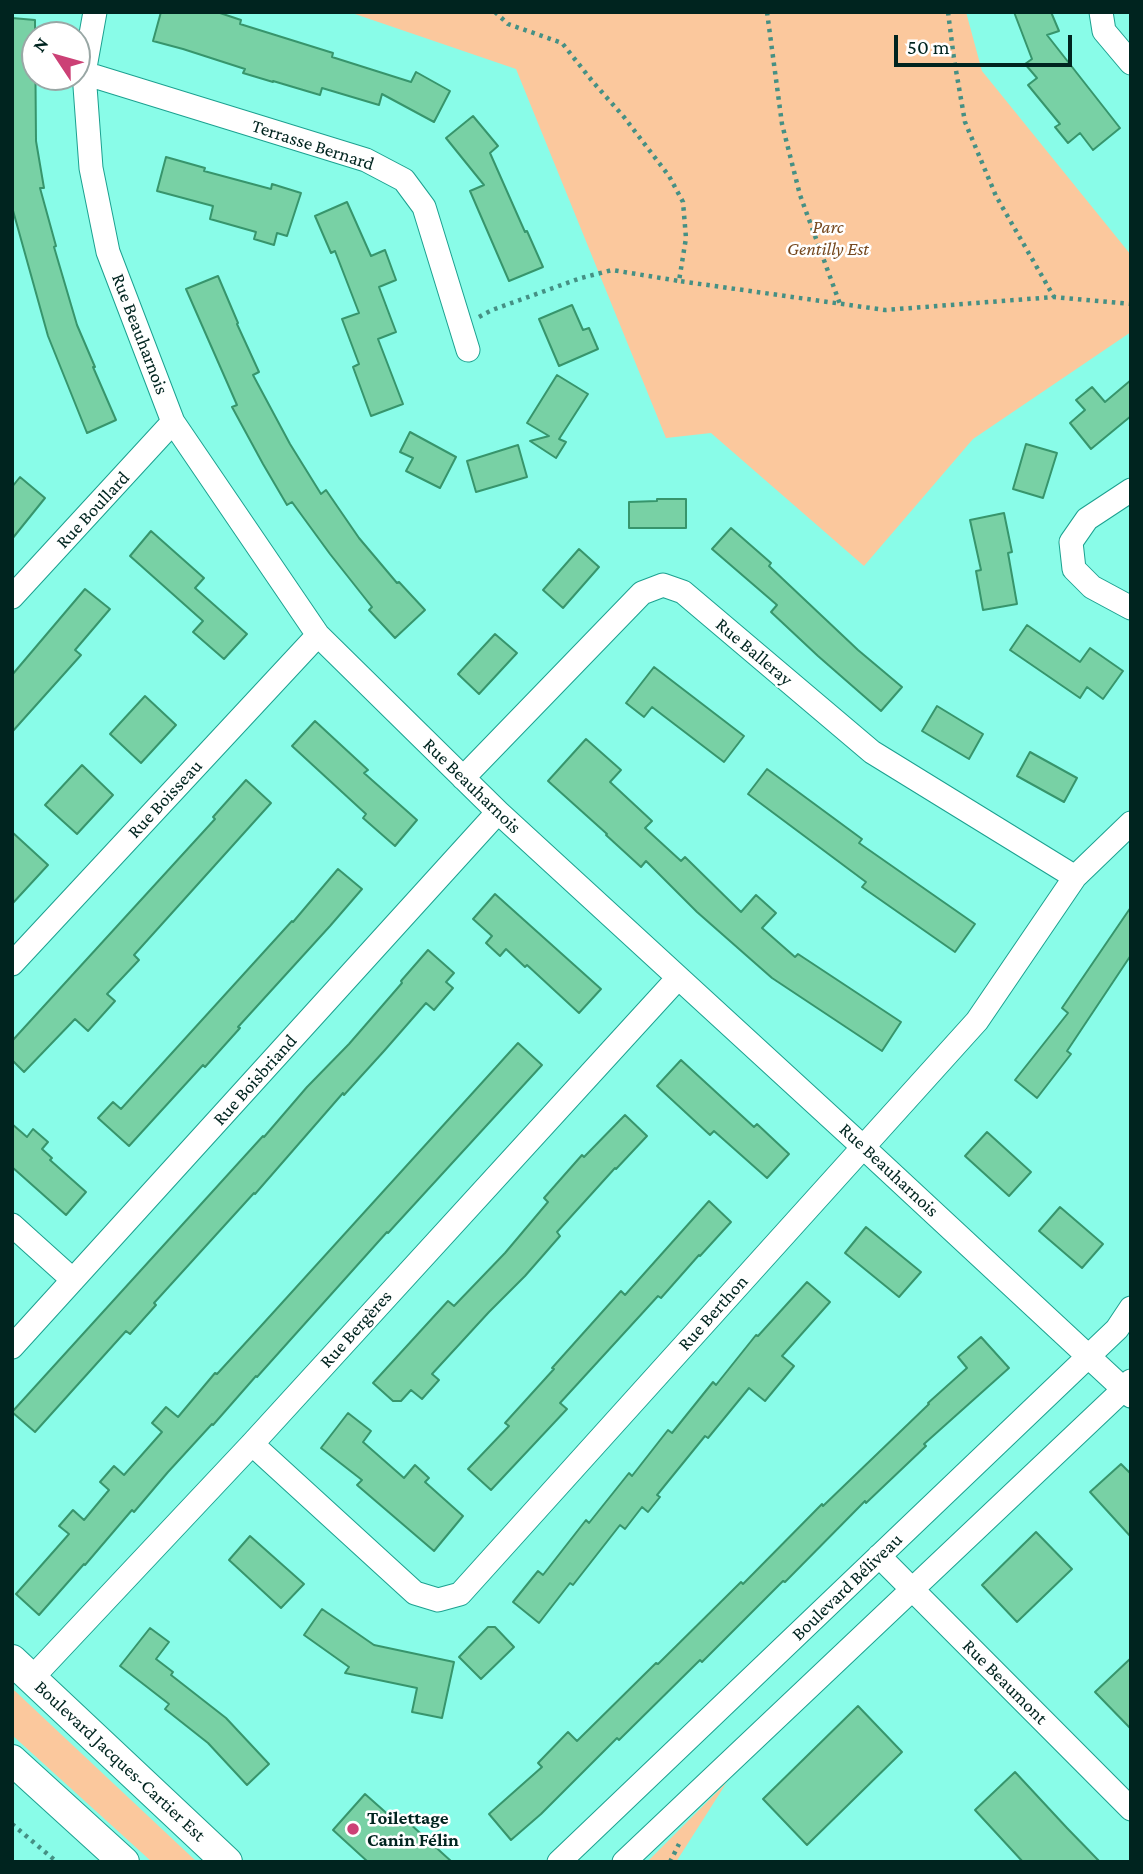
<!DOCTYPE html>
<html>
<head>
<meta charset="utf-8">
<style>
	body { margin:0 }
	#map { position:relative; width:1143px; height:1874px; overflow:hidden; background:#89fce8; font-family:"Crimson Pro",serif }
	canvas { display:block }
	.frame { position:absolute; inset:0; border:14px solid #00241f; pointer-events:none }
	.north { position:absolute; left:21px; top:21px; width:70px; height:70px; box-sizing:border-box; background:#fff; border:2px solid #99a7a5; border-radius:50%; rotate:306deg; font-size:19px; font-weight:700; line-height:28px; text-align:center; color:#00241f }
	.north::after { content:''; display:block; margin:auto; width:24px; height:32px; background:#cc4176; clip-path:polygon(50% 0,100% 100%,50% 72%,0 100%) }
	.scale { position:absolute; left:894px; top:35px; width:178px; height:32px; box-sizing:border-box; border:4px solid #00241f; border-top:0; padding-left:9px; font-size:21px; line-height:24px; white-space:nowrap; color:#00241f; -webkit-text-stroke:5px #fff; paint-order:stroke }
</style>
</head>
<body>
<div id="map">
<canvas width="1143" height="1874"></canvas>
<div class="frame"></div>
<div class="north">N</div>
<div class="scale">50 m</div>
</div>
<script>
const context = document.querySelector('canvas').getContext('2d');
context.lineJoin = 'round';
function fillPath(path, color) {
  context.fillStyle = color;
  context.fill(path, 'evenodd');
}
function trace(path, color, width, dash) {
  context.strokeStyle = color;
  context.lineWidth = width;
  context.lineCap = dash ? 'butt' : 'round';
  context.setLineDash(dash || []);
  context.stroke(path);
}
function drawText(font, color, halo, rows, align = 'center') {
  context.font = font + ' "Crimson Pro",serif';
  context.lineWidth = 5;
  context.setLineDash([]);
  context.textBaseline = 'middle';
  context.strokeStyle = halo;
  context.fillStyle = color;
  for (const [text, x, y, turn = 0] of rows) {
    context.save();
    context.translate(x, y);
    context.rotate((+turn || 0) * Math.PI / 180);
    context.textAlign = isNaN(turn) ? turn : align;
    if (halo) context.strokeText(text, 0, 0);
    context.fillText(text, 0, 0);
    context.restore();
  }
}
const green = new Path2D(`
	M 349,12 L 966,12 L 982,71 L 1131,255 L 1131,332 L 973,439 L 864,566 L 711,433 L 666,438 L 516,69 Z
	M 12,1689 L 15,1691 L 197,1862 L 152,1862 L 12,1735 Z
	M 727,1782 L 676,1862 L 647,1862 Z`);
const building = new Path2D(`
	M 161,12 L 217,12 L 241,20 L 240,24 L 333,53 L 332,57 L 411,82 L 416,72 L 450,91 L 434,122 L 382,94 L 379,105 L 322,88 L 320,95 L 273,81 L 273,82 L 243,73 L 245,69 L 183,49 L 153,41 Z
	M 1014,12 L 1051,12 L 1059,31 L 1047,35 L 1120,128 L 1093,150 L 1080,133 L 1068,143 L 1055,127 L 1060,124 L 1028,85 L 1037,78 L 1025,64 L 1032,59 Z
	M 12,18 L 35,20 L 36,141 L 44,188 L 40,188 L 56,246 L 54,247 L 77,325 L 95,367 L 93,367 L 116,420 L 87,433 L 48,336 L 12,207 Z
	M 473,116 L 498,146 L 490,153 L 525,232 L 527,231 L 543,267 L 509,281 L 470,191 L 484,185 L 446,138 Z
	M 166,157 L 205,168 L 204,171 L 271,189 L 272,184 L 301,193 L 287,236 L 277,233 L 274,245 L 254,239 L 256,232 L 210,219 L 213,206 L 157,191 Z
	M 347,202 L 371,256 L 385,250 L 396,280 L 379,287 L 396,332 L 378,339 L 403,404 L 371,416 L 353,367 L 359,364 L 342,319 L 359,313 L 335,251 L 331,253 L 315,216 Z
	M 218,276 L 238,323 L 237,324 L 259,372 L 253,375 L 290,444 L 321,494 L 326,490 L 359,538 L 397,583 L 399,582 L 425,610 L 395,638 L 369,610 L 372,607 L 330,554 L 292,502 L 287,505 L 263,464 L 232,407 L 237,405 L 186,289 Z
	M 572,305 L 583,330 L 589,328 L 598,349 L 559,366 L 539,319 Z
	M 557,375 L 588,394 L 559,439 L 566,442 L 556,458 L 530,441 L 549,436 L 527,423 Z
	M 1131,380 L 1131,416 L 1091,449 L 1070,423 L 1085,410 L 1076,400 L 1092,387 L 1105,402 Z
	M 410,432 L 456,457 L 440,488 L 406,471 L 413,458 L 400,452 Z
	M 1026,444 L 1057,453 L 1043,498 L 1013,489 Z
	M 518,445 L 527,477 L 476,492 L 467,461 Z
	M 20,477 L 45,498 L 12,539 L 12,487 Z
	M 657,499 L 686,499 L 686,528 L 629,528 L 629,502 L 657,501 Z
	M 1004,513 L 1012,552 L 1008,553 L 1017,604 L 983,610 L 976,571 L 981,570 L 970,520 Z
	M 731,528 L 771,563 L 769,566 L 858,650 L 902,687 L 881,711 L 818,656 L 771,612 L 777,605 L 712,549 Z
	M 151,531 L 204,578 L 195,588 L 247,634 L 224,659 L 193,632 L 203,621 L 130,556 Z
	M 579,549 L 599,567 L 563,608 L 543,590 Z
	M 85,589 L 110,609 L 75,650 L 81,655 L 12,732 L 12,675 Z
	M 1027,625 L 1080,662 L 1090,648 L 1123,671 L 1103,699 L 1087,687 L 1080,698 L 1010,650 Z
	M 495,634 L 517,653 L 479,694 L 458,674 Z
	M 654,667 L 744,736 L 724,762 L 652,707 L 644,717 L 626,703 Z
	M 145,696 L 176,725 L 141,763 L 110,734 Z
	M 937,706 L 983,734 L 969,759 L 922,731 Z
	M 315,721 L 368,770 L 364,773 L 417,820 L 395,846 L 363,818 L 366,814 L 292,746 Z
	M 586,739 L 621,770 L 610,782 L 652,821 L 645,828 L 681,861 L 685,857 L 741,912 L 756,895 L 776,913 L 762,928 L 795,957 L 798,954 L 901,1022 L 882,1051 L 772,978 L 697,912 L 646,861 L 641,867 L 606,835 L 607,834 L 548,781 Z
	M 1030,752 L 1077,778 L 1064,802 L 1017,776 Z
	M 82,765 L 113,795 L 77,834 L 45,805 Z
	M 767,769 L 862,839 L 859,843 L 975,924 L 955,952 L 862,887 L 866,882 L 748,794 Z
	M 246,780 L 271,803 L 134,955 L 139,960 L 107,994 L 115,1001 L 88,1031 L 75,1019 L 24,1072 L 12,1060 L 12,1041 L 215,819 L 213,817 Z
	M 12,832 L 48,865 L 12,904 Z
	M 338,869 L 362,889 L 330,926 L 238,1027 L 240,1028 L 205,1067 L 203,1065 L 129,1146 L 98,1118 L 113,1102 L 121,1109 L 292,921 L 293,922 Z
	M 495,894 L 601,989 L 579,1013 L 527,965 L 525,967 L 506,949 L 500,956 L 486,943 L 492,936 L 473,919 Z
	M 1131,907 L 1131,955 L 1067,1051 L 1071,1054 L 1037,1098 L 1015,1080 L 1068,1013 L 1062,1008 Z
	M 428,950 L 454,973 L 446,982 L 453,988 L 434,1010 L 426,1003 L 384,1051 L 344,1095 L 343,1093 L 255,1194 L 254,1193 L 154,1303 L 156,1305 L 130,1334 L 126,1331 L 35,1432 L 12,1412 L 263,1136 L 264,1137 L 307,1087 L 349,1044 L 402,983 L 401,981 Z
	M 518,1043 L 542,1065 L 388,1233 L 387,1232 L 257,1377 L 256,1376 L 213,1425 L 212,1424 L 168,1472 L 134,1512 L 132,1510 L 85,1565 L 84,1564 L 39,1615 L 16,1594 L 69,1534 L 59,1526 L 73,1510 L 84,1520 L 109,1490 L 100,1482 L 114,1466 L 124,1475 L 162,1432 L 152,1423 L 166,1407 L 178,1417 L 215,1373 L 217,1374 L 261,1326 Z
	M 681,1060 L 754,1127 L 757,1124 L 789,1154 L 767,1178 L 714,1131 L 710,1135 L 657,1086 Z
	M 625,1115 L 647,1136 L 616,1169 L 615,1168 L 557,1232 L 560,1236 L 525,1276 L 489,1312 L 432,1374 L 439,1380 L 422,1399 L 411,1390 L 401,1401 L 393,1401 L 373,1383 L 448,1301 L 454,1306 L 505,1253 L 548,1202 L 544,1198 L 582,1155 L 584,1157 Z
	M 12,1124 L 27,1137 L 33,1129 L 48,1142 L 42,1149 L 52,1158 L 50,1160 L 86,1192 L 66,1215 L 12,1167 Z
	M 987,1132 L 1031,1172 L 1009,1196 L 965,1156 Z
	M 709,1201 L 731,1222 L 700,1256 L 699,1255 L 661,1298 L 658,1296 L 560,1403 L 567,1409 L 491,1490 L 468,1469 L 509,1426 L 505,1423 L 554,1369 L 552,1368 L 621,1291 L 625,1295 Z
	M 1060,1207 L 1103,1244 L 1082,1268 L 1039,1231 Z
	M 866,1227 L 921,1272 L 899,1297 L 845,1253 Z
	M 807,1282 L 830,1302 L 782,1356 L 794,1366 L 765,1401 L 749,1388 L 708,1438 L 705,1436 L 657,1495 L 660,1497 L 648,1512 L 642,1507 L 625,1529 L 620,1525 L 573,1585 L 570,1583 L 539,1623 L 513,1602 L 538,1571 L 543,1575 L 586,1520 L 589,1523 L 629,1473 L 632,1476 L 668,1430 L 672,1433 L 713,1382 L 716,1385 L 756,1335 L 758,1336 Z
	M 981,1337 L 1009,1368 L 924,1444 L 926,1446 L 866,1503 L 865,1501 L 785,1582 L 783,1581 L 702,1662 L 700,1660 L 619,1740 L 617,1738 L 541,1814 L 511,1840 L 489,1814 L 542,1767 L 538,1763 L 568,1732 L 577,1741 L 656,1663 L 658,1664 L 741,1582 L 743,1584 L 822,1504 L 823,1506 L 929,1404 L 928,1403 L 967,1368 L 958,1357 Z
	M 348,1413 L 371,1431 L 363,1442 L 404,1478 L 415,1465 L 429,1478 L 425,1482 L 463,1516 L 434,1551 L 357,1485 L 362,1480 L 321,1448 Z
	M 1121,1464 L 1131,1474 L 1131,1537 L 1090,1492 Z
	M 1036,1532 L 1072,1569 L 1017,1622 L 982,1585 Z
	M 250,1536 L 304,1584 L 281,1608 L 229,1560 Z
	M 322,1609 L 374,1645 L 454,1662 L 442,1718 L 412,1712 L 417,1688 L 345,1673 L 349,1667 L 304,1635 Z
	M 488,1627 L 495,1627 L 514,1647 L 481,1679 L 459,1657 Z
	M 150,1628 L 169,1642 L 156,1659 L 173,1672 L 171,1675 L 226,1718 L 269,1764 L 247,1785 L 208,1743 L 165,1709 L 169,1704 L 120,1666 Z
	M 1131,1658 L 1131,1729 L 1095,1692 Z
	M 858,1706 L 902,1752 L 807,1845 L 763,1799 Z
	M 1015,1772 L 1067,1828 L 1100,1862 L 1023,1862 L 975,1810 Z
	M 365,1794 L 392,1818 L 397,1812 L 452,1862 L 368,1862 L 333,1830 Z`);
const path = new Path2D(`
	M 495,12 L 508,24 L 562,43 L 593,82 L 624,117 L 669,176 L 683,202 L 686,238 L 679,281 L 885,310 L 1054,297 L 1131,304
	M 767,12 L 782,124 L 800,195 L 840,304
	M 948,12 L 954,59 L 965,122 L 996,196 L 1054,297
	M 479,317 L 492,310 L 581,278 L 612,270 L 679,281
	M 12,1824 L 57,1862
	M 670,1862 L 679,1844`);
const minor = new Path2D(`
	M 95,12 L 84,73 L 91,168 L 108,252 L 173,422 L 318,635 L 498,812 L 863,1147 L 1131,1396
	M 1101,12 L 1104,31 L 1131,63
	M 84,73 L 366,160 L 404,180 L 424,207 L 468,350
	M 1131,490 L 1087,519 L 1071,542 L 1074,569 L 1092,587 L 1131,608
	M 12,597 L 173,422
	M 463,778 L 642,593 L 663,585 L 683,592 L 872,752 L 1075,877
	M 12,964 L 318,635
	M 12,1225 L 73,1280
	M 12,1347 L 498,812
	M 252,1444 L 415,1593 L 438,1600 L 460,1594 L 977,1021 L 1075,877 L 1131,823
	M 879,1556 L 1131,1809
	M 32,1678 L 252,1444 L 678,978
	M 559,1862 L 1117,1329 L 1131,1308
	M 624,1862 L 1124,1389 L 1131,1381`);
const major = new Path2D(`
	M 12,1660 L 227,1862
	M 12,1760 L 124,1862`);
const markers = [
	[353,1829,7,"#cc4176"]
];
const streetNames = [
	["Terrasse Bernard",313,145,18],
	["Rue Beauharnois",140,334,69],
	["Rue Boullard",93,510,-47],
	["Rue Balleray",754,652,40],
	["Rue Beauharnois",472,786,44],
	["Rue Boisseau",165,799,-47],
	["Rue Boisbriand",255,1080,-48],
	["Rue Beauharnois",889,1170,43],
	["Rue Berthon",713,1313,-48],
	["Rue Bergères",356,1329,-48],
	["Boulevard Béliveau",847,1587,-44],
	["Rue Beaumont",1005,1682,45],
	["Boulevard Jacques-Cartier Est",120,1761,43]
];
const parkNames = [
	["Parc",828,227],
	["Gentilly Est",828,249]
];
const poiNames = [
	["Toilettage",367,1818],
	["Canin Félin",367,1840]
];
fillPath(green, '#fbc89d');
fillPath(building, '#78d1a5');
trace(building, '#37956c', 2);
trace(minor, '#1ca190', 25);
trace(major, '#1ca190', 32);
trace(path, '#459084', 4.5, [3.5, 5]);
trace(minor, '#fff', 23);
trace(major, '#fff', 30);
for (const [x, y, r, color] of markers) {
  const dot = new Path2D();
  dot.arc(x, y, r, 0, 2 * Math.PI);
  context.fillStyle = color;
  context.fill(dot);
  trace(dot, '#fff', 2.5);
}
drawText('19px', '#00241f', '#fff', streetNames);
drawText('italic 19px', '#76491f', '#fff', parkNames);
drawText('bold 19px', '#00241f', '#fff', poiNames, 'left');
</script>
</body>
</html>
